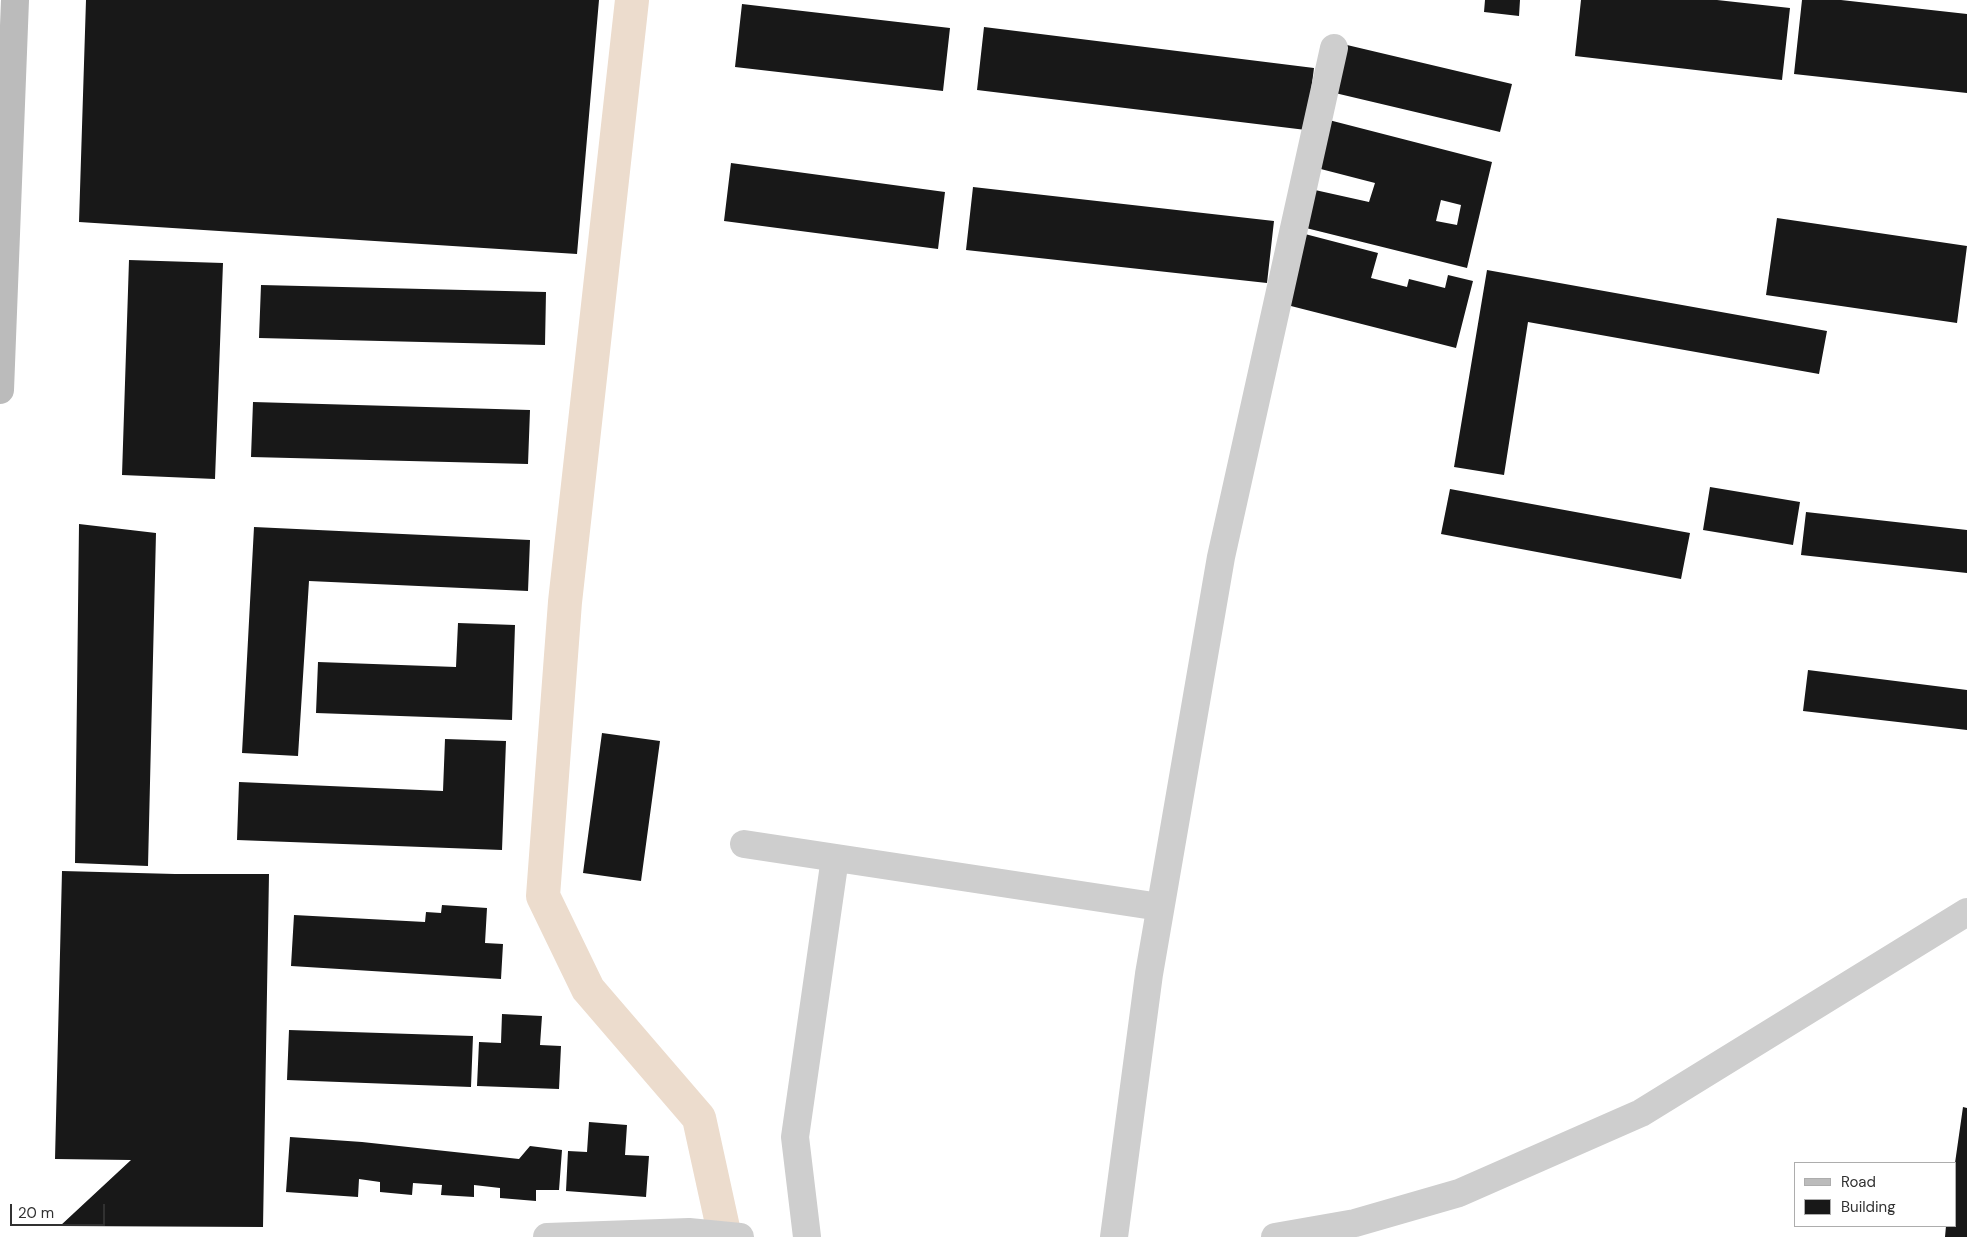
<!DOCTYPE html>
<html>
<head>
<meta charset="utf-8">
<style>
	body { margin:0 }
	#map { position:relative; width:1967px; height:1237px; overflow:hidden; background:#fff; font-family:"DM Sans",sans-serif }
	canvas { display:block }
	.legend { position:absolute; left:1794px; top:1162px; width:162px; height:65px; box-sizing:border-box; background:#fff; border:1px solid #adadad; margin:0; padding:6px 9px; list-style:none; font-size:15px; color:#313131 }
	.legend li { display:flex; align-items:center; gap:10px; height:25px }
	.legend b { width:25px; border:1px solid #adadad }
	.scale { position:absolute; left:10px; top:1204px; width:95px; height:22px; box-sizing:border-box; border:2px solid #313131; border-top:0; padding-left:6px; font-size:15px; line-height:18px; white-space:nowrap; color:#313131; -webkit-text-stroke:4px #fff; paint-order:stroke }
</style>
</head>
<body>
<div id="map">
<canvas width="1967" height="1237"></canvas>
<ul class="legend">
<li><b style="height:6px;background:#bbb"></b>Road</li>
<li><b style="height:14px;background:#181818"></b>Building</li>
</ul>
<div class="scale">20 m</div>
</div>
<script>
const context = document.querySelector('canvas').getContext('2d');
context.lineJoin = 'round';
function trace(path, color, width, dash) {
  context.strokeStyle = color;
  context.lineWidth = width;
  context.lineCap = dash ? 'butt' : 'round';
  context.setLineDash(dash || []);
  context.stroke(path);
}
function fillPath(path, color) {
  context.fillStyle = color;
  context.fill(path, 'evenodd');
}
const canal = new Path2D(`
	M 632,0 L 565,602 L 543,896 L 588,989 L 699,1118 L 725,1237`);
const building = new Path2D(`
	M 86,0 L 599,0 L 577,254 L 79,222 Z
	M 1485,0 L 1520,0 L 1519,16 L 1484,12 Z
	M 1581,0 L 1717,0 L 1790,8 L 1782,80 L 1575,56 Z
	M 1802,0 L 1841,0 L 1967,14 L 1967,93 L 1794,74 Z
	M 742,4 L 950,28 L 943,91 L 735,67 Z
	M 984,27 L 1314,68 L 1306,130 L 977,90 Z
	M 1347,45 L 1512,84 L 1500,132 L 1335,93 Z
	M 1325,119 L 1492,162 L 1467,268 L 1306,228 L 1315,190 L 1369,202 L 1375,183 L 1313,167 ZM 1441,200 L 1461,205 L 1457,225 L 1436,221 Z
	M 731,163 L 945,192 L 938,249 L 724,221 Z
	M 973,187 L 1274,221 L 1267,283 L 966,250 Z
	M 1777,218 L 1967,246 L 1957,323 L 1766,295 Z
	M 1305,234 L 1378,253 L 1371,278 L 1407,287 L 1409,279 L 1445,288 L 1448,275 L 1473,281 L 1456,348 L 1287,305 Z
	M 129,260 L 223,263 L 215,479 L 122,475 Z
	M 1487,270 L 1827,331 L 1819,374 L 1528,322 L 1504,475 L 1454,467 Z
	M 261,285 L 546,292 L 545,345 L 259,338 Z
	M 253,402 L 530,410 L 528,464 L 251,457 Z
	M 1710,487 L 1800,502 L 1793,545 L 1703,530 Z
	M 1450,489 L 1690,533 L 1681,579 L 1441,534 Z
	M 1806,512 L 1967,530 L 1967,573 L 1801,555 Z
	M 79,524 L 156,533 L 148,866 L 75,863 Z
	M 254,527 L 530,540 L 528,591 L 309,581 L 298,756 L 242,753 Z
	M 458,623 L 515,625 L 512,720 L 316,713 L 318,662 L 456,667 Z
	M 1808,670 L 1967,690 L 1967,730 L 1803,711 Z
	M 602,733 L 660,741 L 641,881 L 583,873 Z
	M 445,739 L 506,741 L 502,850 L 237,840 L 239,782 L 443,791 Z
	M 62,871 L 175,874 L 269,874 L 263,1227 L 60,1226 L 131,1160 L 55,1159 Z
	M 442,905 L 487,908 L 485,943 L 503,944 L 501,979 L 291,966 L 294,915 L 425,922 L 426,912 L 441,913 Z
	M 502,1014 L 542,1016 L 540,1045 L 561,1046 L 559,1089 L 477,1086 L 479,1042 L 501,1043 Z
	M 289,1030 L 473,1036 L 471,1087 L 287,1080 Z
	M 1963,1107 L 1967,1108 L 1967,1237 L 1945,1237 L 1946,1226 L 1956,1226 L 1955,1163 Z
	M 589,1122 L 627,1125 L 625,1155 L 649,1156 L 646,1197 L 566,1191 L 568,1151 L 587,1152 Z
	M 290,1137 L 362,1142 L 519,1159 L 530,1146 L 562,1150 L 559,1190 L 536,1190 L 536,1201 L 500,1198 L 500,1188 L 474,1185 L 474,1197 L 441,1195 L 442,1185 L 413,1183 L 412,1195 L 380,1192 L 380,1182 L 359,1179 L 358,1197 L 286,1192 Z`);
const minor = new Path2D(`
	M 744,844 L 1160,907
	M 547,1237 L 689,1232 L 740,1237
	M 807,1237 L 795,1137 L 835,858
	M 1114,1237 L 1149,974 L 1221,557 L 1334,48
	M 1275,1237 L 1355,1223 L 1459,1193 L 1641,1113 L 1967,912`);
const secondary = new Path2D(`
	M 0,390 L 15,0`);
trace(canal, '#ecdccd', 34);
fillPath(building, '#181818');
trace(minor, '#cecece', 28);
trace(secondary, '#bbb', 28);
</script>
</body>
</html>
